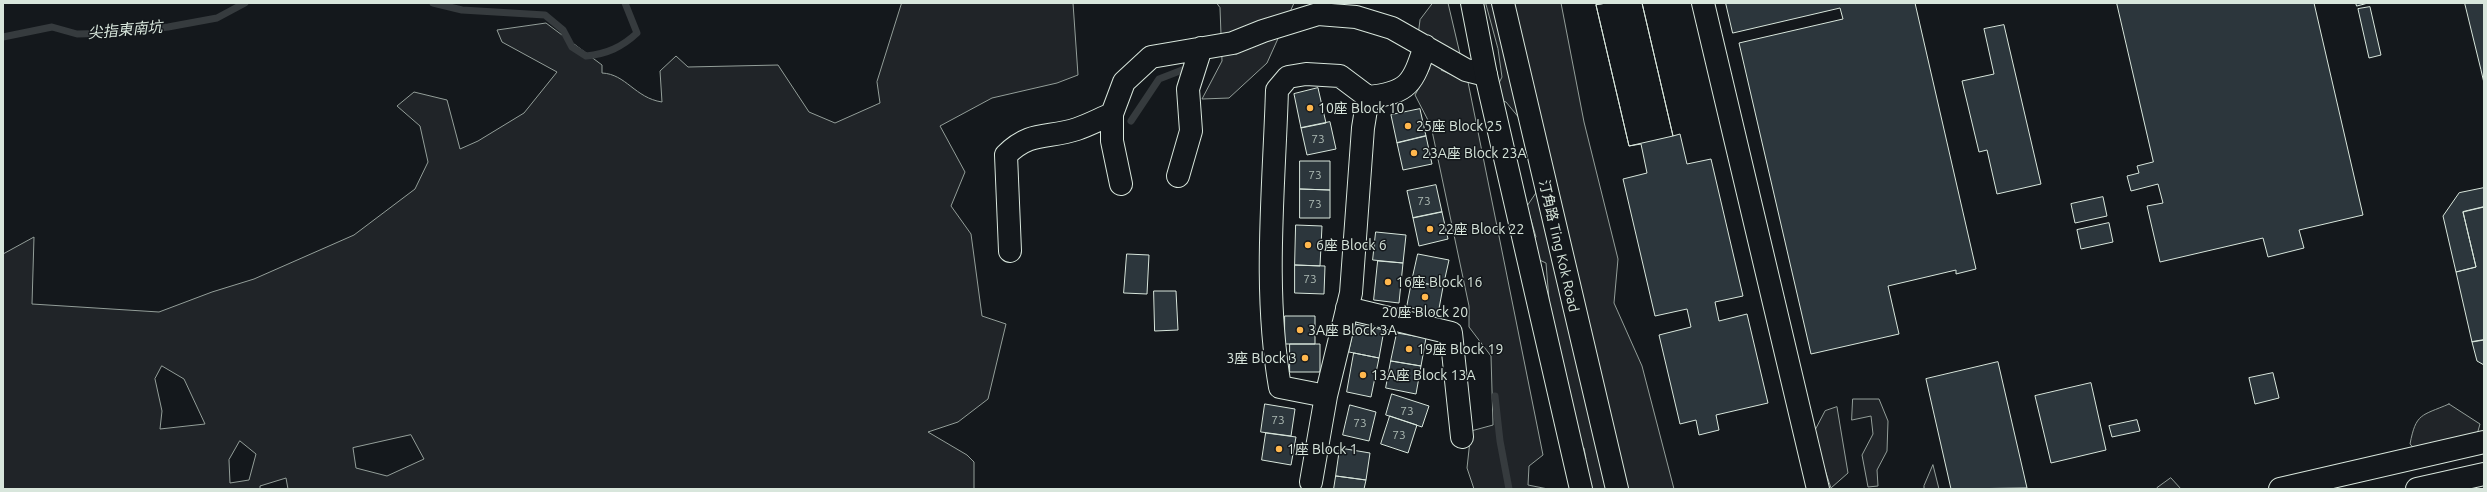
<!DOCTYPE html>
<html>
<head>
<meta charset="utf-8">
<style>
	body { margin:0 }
	#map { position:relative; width:2487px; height:492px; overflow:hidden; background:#14181c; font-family:Ubuntu,sans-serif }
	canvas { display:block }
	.frame { position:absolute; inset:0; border:4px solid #d8e6dc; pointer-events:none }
</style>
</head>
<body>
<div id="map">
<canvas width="2487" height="492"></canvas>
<div class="frame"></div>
</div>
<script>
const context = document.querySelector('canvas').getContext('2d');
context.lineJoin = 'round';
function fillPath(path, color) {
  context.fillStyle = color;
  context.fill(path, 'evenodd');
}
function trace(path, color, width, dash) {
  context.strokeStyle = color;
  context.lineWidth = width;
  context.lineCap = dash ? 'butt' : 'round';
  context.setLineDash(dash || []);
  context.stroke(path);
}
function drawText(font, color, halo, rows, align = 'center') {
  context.font = font + ' Ubuntu,"Noto Sans TC",sans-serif';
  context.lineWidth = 3;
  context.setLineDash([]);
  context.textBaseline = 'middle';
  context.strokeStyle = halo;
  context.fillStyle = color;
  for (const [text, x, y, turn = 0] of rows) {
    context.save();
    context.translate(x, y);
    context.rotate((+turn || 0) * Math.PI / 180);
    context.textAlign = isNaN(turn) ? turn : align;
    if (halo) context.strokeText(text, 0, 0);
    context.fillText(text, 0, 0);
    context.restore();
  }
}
const green = new Path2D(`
	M 902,3 L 1073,3 L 1078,75 L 1057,83 L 992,98 L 940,126 L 965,172 L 951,206 L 971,234 L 982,316 L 1006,324 L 988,399 L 958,422 L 928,432 L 967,455 L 974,462 L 974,489 L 288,489 L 286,478 L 260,486 L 260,489 L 3,489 L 3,254 L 34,237 L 32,304 L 159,312 L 212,292 L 254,279 L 354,235 L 415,189 L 428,162 L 420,126 L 397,106 L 414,92 L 447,100 L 460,149 L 478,141 L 524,113 L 557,72 L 502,42 L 497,30 L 546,23 L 602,65 L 602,73 C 626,74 635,98 662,102 L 660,71 L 676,56 L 688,67 L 778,65 L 809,112 L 835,123 L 880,103 L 877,82 ZM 162,366 L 184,379 L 205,424 L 160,429 L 162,411 L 155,379 ZM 411,435 L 424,459 L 387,476 L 356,468 L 353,448 ZM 240,441 L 256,454 L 249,480 L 230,483 L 229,460 Z
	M 1217,3 L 1294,3 L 1267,63 L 1229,98 L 1202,99 L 1222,61 L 1220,8 Z
	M 1433,3 L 1448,3 L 1460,54 L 1441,70 L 1468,82 L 1543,455 L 1529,466 L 1528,485 L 1548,489 L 1474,489 L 1467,468 L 1471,431 L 1493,425 L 1491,356 L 1469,327 L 1469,306 L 1431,126 L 1415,95 L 1430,68 L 1416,51 L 1420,20 Z
	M 1486,3 L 1561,3 L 1584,122 L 1618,259 L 1614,303 L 1642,366 L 1674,489 L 1577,489 L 1573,464 L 1586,459 L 1584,448 L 1569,446 L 1542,320 L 1549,300 L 1546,263 L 1522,252 L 1536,237 L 1527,206 L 1542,184 L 1538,141 L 1506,102 L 1492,97 L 1502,77 L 1498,49 Z
	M 1853,399 L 1879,399 L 1888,421 L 1887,451 L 1877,470 L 1878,486 L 1868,487 L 1862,455 L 1873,434 L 1871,416 L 1852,420 Z
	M 2449,404 L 2480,424 L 2474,445 L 2424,459 L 2410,444 C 2416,413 2421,416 2449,404 Z
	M 1837,407 L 1848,473 L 1831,488 L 1813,434 L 1825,411 Z
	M 1933,465 L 1939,489 L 1924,489 L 1924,486 Z
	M 2171,478 L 2181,489 L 2157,489 L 2157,488 Z`);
const stream = new Path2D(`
	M 433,3 L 462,10 L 545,15 L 563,30 L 572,47 L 586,56 C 607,54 622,47 637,33 L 625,3
	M 3,37 L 52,27 L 77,34 L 118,33 L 168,27 L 217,18 L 245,3
	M 1131,121 L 1159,79 L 1190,67
	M 1495,396 L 1500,441 L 1509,489`);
const building = new Path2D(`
	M 1607,3 L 1642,3 L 1673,136 L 1680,134 L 1687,164 L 1711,159 L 1743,296 L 1715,302 L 1719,321 L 1747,314 L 1768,403 L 1716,415 L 1719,430 L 1699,435 L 1696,420 L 1680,424 L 1659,335 L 1691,327 L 1687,309 L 1655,316 L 1623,179 L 1647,173 L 1641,144 L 1629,146 L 1596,5 Z
	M 1607,3 L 1642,3 L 1673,136 L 1629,146 L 1596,5 Z
	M 1726,3 L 1915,3 L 1976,269 L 1956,274 L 1956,270 L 1888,286 L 1899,334 L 1811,354 L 1739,43 L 1843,19 L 1840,8 L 1733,33 Z
	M 2117,3 L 2314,3 L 2363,215 L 2299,230 L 2304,248 L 2268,257 L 2263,238 L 2160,262 L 2147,206 L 2163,203 L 2158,184 L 2131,191 L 2127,176 L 2139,173 L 2137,166 L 2153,162 Z
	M 2356,3 L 2368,3 L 2357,6 Z
	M 2465,3 L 2484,3 L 2484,83 L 2481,70 Z
	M 2370,7 L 2381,55 L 2369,58 L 2358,9 Z
	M 2004,25 L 2041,184 L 1997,194 L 1987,150 L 1979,152 L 1962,81 L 1994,74 L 1984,29 Z
	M 1318,88 L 1326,123 L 1301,128 L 1294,94 Z
	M 1420,109 L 1426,136 L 1397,143 L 1391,115 Z
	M 1330,122 L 1336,149 L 1307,155 L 1301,128 Z
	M 1426,136 L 1432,164 L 1403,170 L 1397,143 Z
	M 1300,161 L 1330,161 L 1330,190 L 1300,189 Z
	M 1436,185 L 1442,212 L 1413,218 L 1407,191 Z
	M 2484,188 L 2484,207 L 2463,212 L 2476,267 L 2456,272 L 2443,216 L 2459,193 Z
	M 1300,189 L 1330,190 L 1330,218 L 1300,218 Z
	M 2103,197 L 2107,216 L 2075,223 L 2071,204 Z
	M 2484,207 L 2484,340 L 2472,342 L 2456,272 L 2476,267 L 2463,212 Z
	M 1442,212 L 1448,239 L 1419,246 L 1413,218 Z
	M 2109,223 L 2113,242 L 2081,249 L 2077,230 Z
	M 1296,225 L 1322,226 L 1320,266 L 1295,265 Z
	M 1376,232 L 1406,235 L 1403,263 L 1373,260 Z
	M 1127,254 L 1149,255 L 1147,294 L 1124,293 Z
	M 1418,254 L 1449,260 L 1443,287 L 1412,281 Z
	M 1378,261 L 1403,263 L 1399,303 L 1374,300 Z
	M 1295,265 L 1325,266 L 1324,294 L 1295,293 Z
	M 1412,281 L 1443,287 L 1438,314 L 1407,307 Z
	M 1154,291 L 1176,291 L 1178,330 L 1155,331 Z
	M 1285,316 L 1315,316 L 1315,344 L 1285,344 Z
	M 1355,324 L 1384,330 L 1379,358 L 1349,352 Z
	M 1397,333 L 1426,338 L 1421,366 L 1391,361 Z
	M 2484,340 L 2484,365 L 2477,361 L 2472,342 Z
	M 1290,344 L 1320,344 L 1320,372 L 1290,372 Z
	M 1354,353 L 1379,358 L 1371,397 L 1347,392 Z
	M 1391,361 L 1421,366 L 1416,394 L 1386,388 Z
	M 1998,362 L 2027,488 L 1951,489 L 1926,379 Z
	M 2273,373 L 2279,398 L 2255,404 L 2249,378 Z
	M 2091,383 L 2106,450 L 2051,463 L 2035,396 Z
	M 1392,394 L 1429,406 L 1422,427 L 1386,415 Z
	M 1265,404 L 1295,409 L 1291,436 L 1261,432 Z
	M 1350,405 L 1376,412 L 1369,441 L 1343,435 Z
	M 1390,416 L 1417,425 L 1408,453 L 1381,444 Z
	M 2137,420 L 2140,431 L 2112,437 L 2109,426 Z
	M 1266,433 L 1296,437 L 1291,465 L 1262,460 Z
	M 1340,448 L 1370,453 L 1366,480 L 1336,476 Z
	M 1336,476 L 1366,480 L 1364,489 L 1334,489 Z`);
const minor = new Path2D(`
	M 1703,3 L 1818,489
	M 1112,114 L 1112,141 L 1121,184
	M 1178,176 L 1191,131 L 1188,89 L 1201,48
	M 1010,251 L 1006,155 C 1031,130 1048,139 1077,129 C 1089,125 1100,119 1112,114 L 1124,82 L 1151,57 L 1233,43 L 1263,31 L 1318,14 L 1356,17 L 1392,28 L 1466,70 L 1486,75
	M 1347,308 L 1451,333 L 1462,437
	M 1326,396 L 1280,387 C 1263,289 1274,189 1277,90 L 1288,77 L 1306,74 L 1340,76 L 1368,97 C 1409,93 1413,83 1425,46
	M 1311,482 L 1326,396 L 1351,293 L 1363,128 L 1368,97
	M 2280,489 L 2484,442
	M 2417,489 L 2484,474`);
const major = new Path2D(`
	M 1472,3 L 1486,75 L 1581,489
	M 1503,3 L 1617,489`);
const markers = [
	[1310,108,4,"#ffb74d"],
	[1408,126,4,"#ffb74d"],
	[1414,153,4,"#ffb74d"],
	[1430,229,4,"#ffb74d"],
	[1308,245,4,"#ffb74d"],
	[1388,282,4,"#ffb74d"],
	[1425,297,4,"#ffb74d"],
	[1300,330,4,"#ffb74d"],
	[1409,349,4,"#ffb74d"],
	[1305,358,4,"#ffb74d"],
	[1363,375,4,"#ffb74d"],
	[1279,449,4,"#ffb74d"]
];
const numberNames = [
	["73",1318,139],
	["73",1315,175],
	["73",1424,201],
	["73",1315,204],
	["73",1310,279],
	["73",1407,411],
	["73",1278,420],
	["73",1360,423],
	["73",1399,435]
];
const poiNames = [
	["10座 Block 10",1318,108],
	["25座 Block 25",1416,126],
	["23A座 Block 23A",1422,153],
	["22座 Block 22",1438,229],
	["6座 Block 6",1316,245],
	["16座 Block 16",1396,282],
	["20座 Block 20",1425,312,"center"],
	["3A座 Block 3A",1308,330],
	["19座 Block 19",1417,349],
	["3座 Block 3",1297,358,"right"],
	["13A座 Block 13A",1371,375],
	["1座 Block 1",1287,449]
];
const streetNames = [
	["汀角路 Ting Kok Road",1559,246,77]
];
const waterNames = [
	["尖指東南坑",125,30,-5]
];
fillPath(green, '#202428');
trace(green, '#939e99', 1);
trace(stream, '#363b3e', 7);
fillPath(building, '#2c363c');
trace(building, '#d8e6dc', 1);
trace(minor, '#d8e6dc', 24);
trace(major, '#d8e6dc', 24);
trace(minor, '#14181c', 22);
trace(major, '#14181c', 22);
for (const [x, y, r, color] of markers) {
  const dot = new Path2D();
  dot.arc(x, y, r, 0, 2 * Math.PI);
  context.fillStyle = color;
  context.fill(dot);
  trace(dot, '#14181c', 1.5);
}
drawText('12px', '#adbab4', null, numberNames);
drawText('14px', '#d8e6dc', '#14181c', poiNames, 'left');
drawText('14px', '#d8e6dc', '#14181c', streetNames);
drawText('italic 15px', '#d8e6dc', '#14181c', waterNames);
</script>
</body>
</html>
